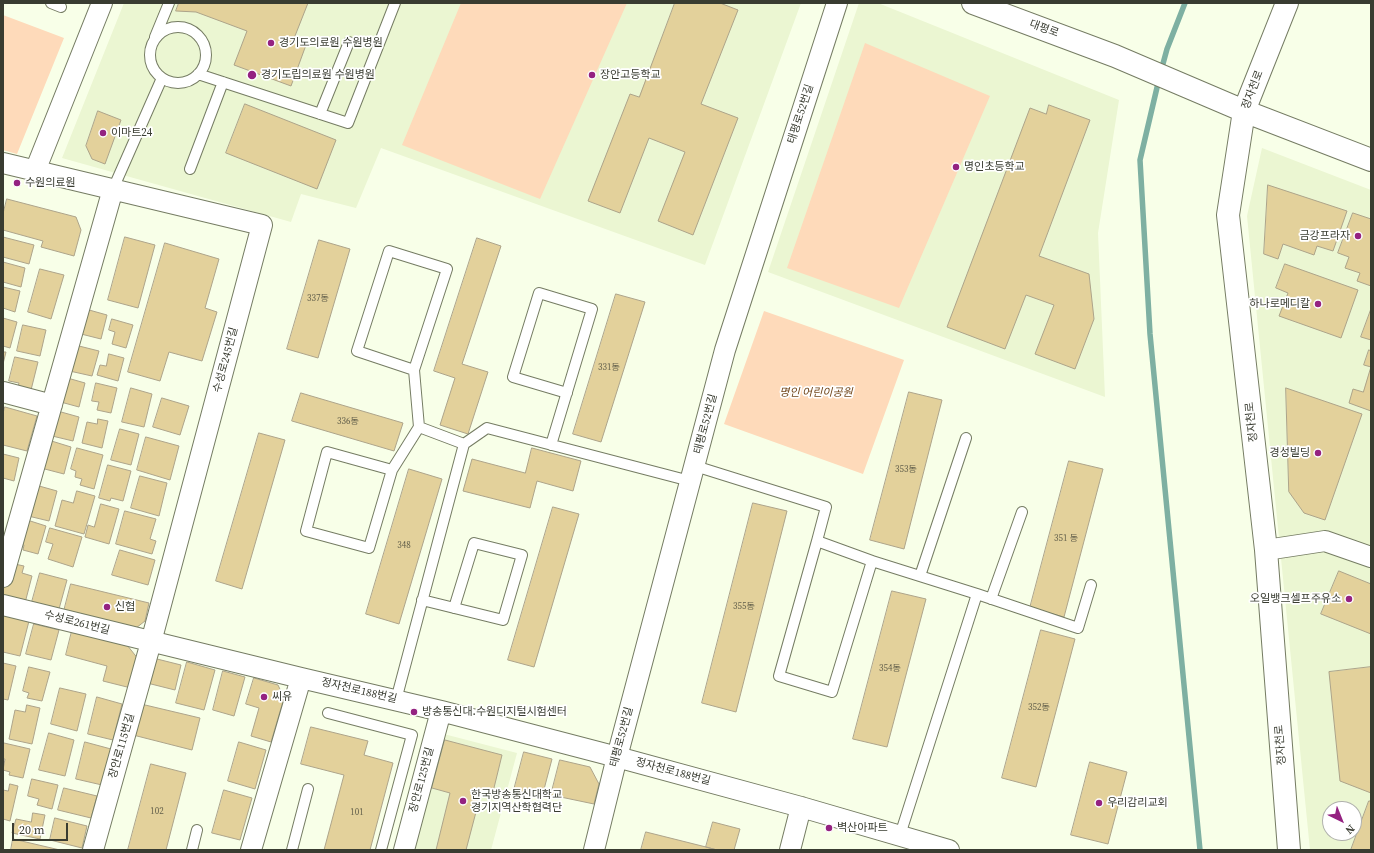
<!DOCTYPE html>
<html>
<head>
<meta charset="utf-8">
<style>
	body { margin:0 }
	#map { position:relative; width:1374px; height:853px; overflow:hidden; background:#f8ffe8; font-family:"Source Serif 4",serif }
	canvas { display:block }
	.frame { position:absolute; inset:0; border:4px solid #393c31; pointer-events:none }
	.north { position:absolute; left:1322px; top:801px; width:40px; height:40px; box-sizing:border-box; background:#fff; border:1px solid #b0b1ad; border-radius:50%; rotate:137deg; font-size:11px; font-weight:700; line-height:16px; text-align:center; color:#393c31 }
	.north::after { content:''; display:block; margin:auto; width:14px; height:18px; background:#942281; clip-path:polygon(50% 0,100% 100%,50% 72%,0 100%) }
	.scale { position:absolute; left:12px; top:823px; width:56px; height:18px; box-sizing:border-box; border:2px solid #393c31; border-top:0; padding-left:5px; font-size:12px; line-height:14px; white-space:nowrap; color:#393c31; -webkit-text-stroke:3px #fff; paint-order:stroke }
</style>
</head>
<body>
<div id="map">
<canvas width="1374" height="853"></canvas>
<div class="frame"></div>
<div class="north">N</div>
<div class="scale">20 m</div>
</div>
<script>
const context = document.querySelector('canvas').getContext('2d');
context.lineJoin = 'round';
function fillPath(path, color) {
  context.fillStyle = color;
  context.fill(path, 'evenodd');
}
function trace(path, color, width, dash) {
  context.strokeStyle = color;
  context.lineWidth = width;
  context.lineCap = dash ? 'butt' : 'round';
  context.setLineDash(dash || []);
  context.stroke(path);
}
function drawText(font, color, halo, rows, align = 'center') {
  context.font = font + ' "Source Serif 4","Noto Sans KR",serif';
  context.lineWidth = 3.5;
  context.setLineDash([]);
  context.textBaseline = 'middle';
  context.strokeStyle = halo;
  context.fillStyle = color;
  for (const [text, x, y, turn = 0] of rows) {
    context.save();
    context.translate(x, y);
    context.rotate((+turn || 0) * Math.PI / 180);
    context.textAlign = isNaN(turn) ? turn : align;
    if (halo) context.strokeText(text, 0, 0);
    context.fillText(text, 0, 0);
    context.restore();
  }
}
const built = new Path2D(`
	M 124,3 L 801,3 L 705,265 L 381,148 L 356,208 L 301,194 L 291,222 L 62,158 Z
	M 859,3 L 878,3 L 1119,100 L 1098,233 L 1105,397 L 768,272 Z
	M 1262,148 L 1371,190 L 1371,850 L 1310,850 L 1247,216 ZM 1330,809 L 1354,809 L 1354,833 L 1330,833 Z
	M 440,733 L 517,753 L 491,850 L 409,850 Z`);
const green = new Path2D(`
	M 461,3 L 627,3 L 540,199 L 402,145 Z
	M 3,15 L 64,38 L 17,154 L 3,150 Z
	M 865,43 L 990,96 L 899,308 L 787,268 Z
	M 764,311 L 904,360 L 863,474 L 724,424 Z`);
const stream = new Path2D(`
	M 1161,71 L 1167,49 L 1185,3
	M 1159,79 L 1140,160 L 1150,334 L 1200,850`);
const building = new Path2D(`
	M 179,3 L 308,3 L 293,41 L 306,45 L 291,86 L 234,65 L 247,31 L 196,12 L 176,11 Z
	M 675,3 L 720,3 L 738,10 L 701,104 L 738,118 L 693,235 L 658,221 L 685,152 L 649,138 L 620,213 L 588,201 L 630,94 L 639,97 Z
	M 245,104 L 336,140 L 317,189 L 226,153 Z
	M 1049,105 L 1090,120 L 1039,256 L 1089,274 L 1094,319 L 1075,369 L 1035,354 L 1054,305 L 1026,295 L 1005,349 L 947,327 L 1030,108 L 1046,114 Z
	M 98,111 L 121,120 L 105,164 L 92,159 L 86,146 Z
	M 1268,185 L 1347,211 L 1333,251 L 1317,246 L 1314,255 L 1283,244 L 1278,259 L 1264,254 Z
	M 7,199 L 76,217 L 81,230 L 74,256 L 41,247 L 43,241 L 3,230 L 3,214 Z
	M 1353,213 L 1371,219 L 1371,286 L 1357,281 L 1360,273 L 1345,268 L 1349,257 L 1338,253 Z
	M 3,237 L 34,245 L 29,264 L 3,257 Z
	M 125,237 L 155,245 L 138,308 L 108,300 Z
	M 477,238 L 501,246 L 462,364 L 488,372 L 468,434 L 440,425 L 455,378 L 434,371 Z
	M 319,240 L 350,249 L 318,358 L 287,349 Z
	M 165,243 L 219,259 L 205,308 L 217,312 L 202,361 L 169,352 L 160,381 L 128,372 Z
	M 3,262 L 25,268 L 21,287 L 3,282 Z
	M 1285,264 L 1358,290 L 1341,338 L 1279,316 L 1288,293 L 1276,288 Z
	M 40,269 L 64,275 L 51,319 L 28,312 Z
	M 3,287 L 20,291 L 15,312 L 3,308 Z
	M 616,294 L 645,302 L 601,442 L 573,434 Z
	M 82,308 L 107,315 L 101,339 L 81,334 Z
	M 1371,309 L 1371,340 L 1361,337 Z
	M 3,318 L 17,322 L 10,348 L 3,346 Z
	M 112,319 L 133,325 L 126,348 L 112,344 L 115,332 L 109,330 Z
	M 23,325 L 46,330 L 40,356 L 17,351 Z
	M 71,344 L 99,351 L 92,376 L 65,370 Z
	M 1369,350 L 1371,351 L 1371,367 L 1364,365 Z
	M 3,352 L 6,352 L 3,364 Z
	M 109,354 L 124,358 L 118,381 L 97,375 L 100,365 L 106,366 Z
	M 15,357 L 38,362 L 30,394 L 17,390 L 19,383 L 9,381 Z
	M 1371,367 L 1371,411 L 1349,403 L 1353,389 L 1363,392 Z
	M 64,377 L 85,383 L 79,407 L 57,401 Z
	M 96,383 L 117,388 L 111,413 L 97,410 L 99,402 L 92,401 Z
	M 131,388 L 152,394 L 144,427 L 122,422 Z
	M 1286,388 L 1362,414 L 1325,520 L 1304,513 L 1289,492 Z
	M 909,392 L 942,400 L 904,549 L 870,540 Z
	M 301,393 L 403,423 L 394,451 L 292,421 Z
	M 162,398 L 189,406 L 180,435 L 153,427 Z
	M 5,407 L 37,416 L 27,451 L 3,445 L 3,414 Z
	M 54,410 L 79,417 L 73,441 L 48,435 Z
	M 98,419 L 108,421 L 102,448 L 82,443 L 87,422 L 97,424 Z
	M 120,429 L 139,434 L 131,465 L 111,460 Z
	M 259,433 L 285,440 L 242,589 L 216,581 Z
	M 146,437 L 179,446 L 170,480 L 137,470 Z
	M 45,439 L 71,447 L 64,474 L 37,467 Z
	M 77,448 L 103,455 L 94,489 L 80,485 L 82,479 L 75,477 L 76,471 L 71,469 Z
	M 532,448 L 581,461 L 573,491 L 537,481 L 530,508 L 463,491 L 472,459 L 525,473 Z
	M 3,454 L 19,458 L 14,481 L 3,478 Z
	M 1069,461 L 1103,469 L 1064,617 L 1030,608 Z
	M 108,465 L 131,471 L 123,501 L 111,498 L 110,501 L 99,498 Z
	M 409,469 L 442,479 L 399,624 L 366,614 Z
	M 140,476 L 167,483 L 159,516 L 131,508 Z
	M 32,484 L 57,491 L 49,521 L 24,515 Z
	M 77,491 L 95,496 L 84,534 L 55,526 L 62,500 L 73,503 Z
	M 753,503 L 787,511 L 736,712 L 702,703 Z
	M 101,504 L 119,509 L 109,544 L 85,537 L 88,525 L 94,527 Z
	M 553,507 L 579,514 L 534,667 L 508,660 Z
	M 125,511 L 156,519 L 150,539 L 156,541 L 152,554 L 116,544 Z
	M 24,519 L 46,526 L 38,554 L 23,550 L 24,545 L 17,543 Z
	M 50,528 L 82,537 L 73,567 L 48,559 L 53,544 L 46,542 Z
	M 120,550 L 155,560 L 148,585 L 112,575 Z
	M 10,563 L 24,566 L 22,573 L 32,576 L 25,603 L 5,598 L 3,594 L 3,589 Z
	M 1339,571 L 1371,584 L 1371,634 L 1321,614 Z
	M 40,573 L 67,580 L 59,609 L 32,602 Z
	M 71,584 L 149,603 L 145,621 L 136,628 L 64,611 Z
	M 892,591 L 926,599 L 887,747 L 853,739 Z
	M 7,615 L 29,621 L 20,656 L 3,652 L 3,616 Z
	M 34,624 L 59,630 L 51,660 L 26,654 Z
	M 1041,630 L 1075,639 L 1036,787 L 1002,778 Z
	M 72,631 L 127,645 L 139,660 L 131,688 L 103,681 L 107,666 L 66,655 Z
	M 153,658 L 181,665 L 175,690 L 147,683 Z
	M 187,662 L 215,670 L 204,710 L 176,703 Z
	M 3,663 L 16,666 L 8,700 L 3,699 Z
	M 29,667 L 50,672 L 42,701 L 27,698 L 29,693 L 23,691 Z
	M 1371,667 L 1371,793 L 1340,781 L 1329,672 Z
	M 223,671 L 245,677 L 234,716 L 213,710 Z
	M 254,678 L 278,685 L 284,698 L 271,742 L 251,736 L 259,708 L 246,704 Z
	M 60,688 L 86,694 L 77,731 L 51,724 Z
	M 97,697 L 122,704 L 113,740 L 88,734 Z
	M 141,704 L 200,718 L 192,750 L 133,735 Z
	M 27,705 L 40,708 L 32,744 L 9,739 L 15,710 L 25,712 Z
	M 311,727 L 368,741 L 364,755 L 393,763 L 370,850 L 324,850 L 344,775 L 301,764 Z
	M 49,733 L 74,740 L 65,776 L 39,770 Z
	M 445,740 L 502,755 L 492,796 L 481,793 L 466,850 L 436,850 L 450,793 L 432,788 Z
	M 85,742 L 111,749 L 102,785 L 76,779 Z
	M 239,742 L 266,750 L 255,789 L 228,781 Z
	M 4,743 L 30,749 L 23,778 L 9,775 L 10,772 L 3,770 L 5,759 L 3,759 Z
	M 524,752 L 552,759 L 542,797 L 514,790 Z
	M 560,760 L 590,767 L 599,784 L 594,804 L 551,795 Z
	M 1090,762 L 1127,772 L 1108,844 L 1071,835 Z
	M 151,764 L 186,773 L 166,850 L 128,850 Z
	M 32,779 L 58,785 L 52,809 L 37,805 L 39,799 L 28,796 Z
	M 10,784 L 18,786 L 10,821 L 3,819 L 3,790 L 8,791 Z
	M 64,788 L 97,796 L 91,818 L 58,810 Z
	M 224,790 L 252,798 L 240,840 L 212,833 Z
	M 1369,801 L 1371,801 L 1371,850 L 1351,850 Z
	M 33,813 L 45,815 L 40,839 L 12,833 L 16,819 L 31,822 Z
	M 55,818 L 87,826 L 82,848 L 50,840 Z
	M 713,822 L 740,829 L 734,850 L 717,850 L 706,847 Z
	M 646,832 L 706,847 L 717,850 L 641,850 Z
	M 13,839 L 60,850 L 11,850 Z`);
const lane = new Path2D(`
	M 51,3 L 61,7
	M150 55a28 28 0 1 1 56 0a28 28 0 1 1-56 0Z
	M 155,37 L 169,3
	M 198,74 L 348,123 L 395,3
	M 320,114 L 349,42
	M 190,169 L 223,82
	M 113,189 L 162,78
	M 414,370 L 357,351 L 389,251 L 447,269 L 414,370 L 419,427 L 464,444
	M 551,445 L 592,309 L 539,293 L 513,377 L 567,393
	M 695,466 L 826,507 L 817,541
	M 392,470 L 369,548 L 306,531 L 327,452 L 392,470 L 419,427
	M 872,561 L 817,541 L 779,676 L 832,692 L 872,561 L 977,594
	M 920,576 L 966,438
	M 991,599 L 1022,512
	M 422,600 L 503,620 L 522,555 L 474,543 L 454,608
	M 396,700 L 464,444 L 487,428 L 690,481
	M 328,713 L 412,735 L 381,850
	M 900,835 L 977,594 L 1078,628 L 1091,585
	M 192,850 L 197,830
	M 292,850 L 308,789`);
const street = new Path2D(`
	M 3,163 L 262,225 L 151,642 L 93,850
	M 35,171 L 102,3
	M 3,392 L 52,405
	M 1266,550 L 1325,541 L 1371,557
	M 3,577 L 113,189
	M 3,605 L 301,678 L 441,711 L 617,757 L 801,807 L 949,850
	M 251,850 L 301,678
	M 404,850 L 441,711
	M 594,850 L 617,757 L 725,350 L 837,3
	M 790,850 L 801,807`);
const secondary = new Path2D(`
	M 973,3 L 1115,56 L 1244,111 L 1371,160
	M 1287,3 L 1244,111 L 1228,215 L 1266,550 L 1289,850`);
const markers = [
	[271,43,4,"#942281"],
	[252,75,5,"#942281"],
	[592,75,4,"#942281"],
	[103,133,4,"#942281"],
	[956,167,4,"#942281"],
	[17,183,4,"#942281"],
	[1358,236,4,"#942281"],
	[1318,304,4,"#942281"],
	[1318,453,4,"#942281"],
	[1349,599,4,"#942281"],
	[107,607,4,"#942281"],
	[264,697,4,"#942281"],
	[414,712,4,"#942281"],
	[463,801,4,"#942281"],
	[1099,803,4,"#942281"],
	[829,828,4,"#942281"]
];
const numberNames = [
	["337동",318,299],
	["331동",609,368],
	["336동",348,422],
	["353동",906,470],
	["351 동",1066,539],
	["348",404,546],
	["355동",744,607],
	["354동",890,669],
	["352동",1039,708],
	["102",157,812],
	["101",357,813]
];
const streetNames = [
	["대평로",1044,29,20],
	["정자천로",1253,90,-69],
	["태평로52번길",801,114,-72],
	["수성로245번길",226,360,-75],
	["정자천로",1252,422,-96],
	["태평로52번길",706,424,-75],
	["수성로261번길",77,623,14],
	["정자천로188번길",359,691,13],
	["태평로52번길",622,737,-75],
	["정자천로",1281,745,-94],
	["장안로115번길",122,746,-74],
	["정자천로188번길",673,772,15],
	["장안로125번길",422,780,-75]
];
const poiNames = [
	["경기도의료원 수원병원",279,43],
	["경기도립의료원 수원병원",261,75],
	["장안고등학교",600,75],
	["이마트24",111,133],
	["명인초등학교",964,167],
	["수원의료원",25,183],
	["금강프라자",1350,236,"right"],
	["하나로메디칼",1310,304,"right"],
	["경성빌딩",1310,453,"right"],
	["오일뱅크셀프주유소",1341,599,"right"],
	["신협",115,607],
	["씨유",272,697],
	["방송통신대.수원디지털시험센터",422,712],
	["한국방송통신대학교",471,795],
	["경기지역산학협력단",471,808],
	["우리감리교회",1107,803],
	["벽산아파트",837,828]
];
const parkNames = [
	["명인 어린이공원",816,393]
];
fillPath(built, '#ebf6d2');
fillPath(green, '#fedaba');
trace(stream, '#7eb0a2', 5.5);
fillPath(building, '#e3d19b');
trace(building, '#ada48a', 1);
trace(lane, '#757c63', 12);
trace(street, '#757c63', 22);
trace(secondary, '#757c63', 24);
trace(lane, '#fff', 10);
trace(street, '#fff', 20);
trace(secondary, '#fff', 22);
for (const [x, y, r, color] of markers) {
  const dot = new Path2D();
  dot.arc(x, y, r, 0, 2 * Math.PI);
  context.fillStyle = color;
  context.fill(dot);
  trace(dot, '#fff', 1.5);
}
drawText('9px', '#64614c', null, numberNames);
drawText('11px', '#393c31', '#fff', streetNames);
drawText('11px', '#393c31', '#fff', poiNames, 'left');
drawText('italic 11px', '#704519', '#fff', parkNames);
</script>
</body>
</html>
